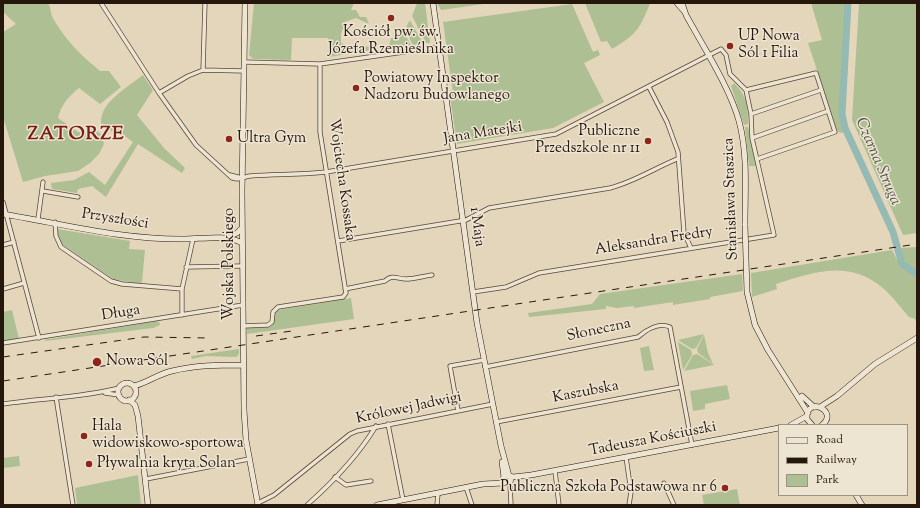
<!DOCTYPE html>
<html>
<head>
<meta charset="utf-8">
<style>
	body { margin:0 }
	#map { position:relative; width:920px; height:508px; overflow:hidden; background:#e4d6ba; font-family:"Sorts Mill Goudy",serif }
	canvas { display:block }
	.frame { position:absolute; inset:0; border:4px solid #26170d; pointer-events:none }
	.legend { position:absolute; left:778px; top:424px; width:130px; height:72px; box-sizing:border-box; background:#ede4d2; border:1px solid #9d9283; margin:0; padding:5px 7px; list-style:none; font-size:12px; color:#26170d }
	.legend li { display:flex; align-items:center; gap:8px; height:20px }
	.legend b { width:20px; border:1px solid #9d9283 }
</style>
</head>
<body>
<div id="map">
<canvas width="920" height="508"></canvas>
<div class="frame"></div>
<ul class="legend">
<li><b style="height:5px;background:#ede4d2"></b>Road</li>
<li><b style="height:5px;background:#26170d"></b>Railway</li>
<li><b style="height:11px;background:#aebf94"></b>Park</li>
</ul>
</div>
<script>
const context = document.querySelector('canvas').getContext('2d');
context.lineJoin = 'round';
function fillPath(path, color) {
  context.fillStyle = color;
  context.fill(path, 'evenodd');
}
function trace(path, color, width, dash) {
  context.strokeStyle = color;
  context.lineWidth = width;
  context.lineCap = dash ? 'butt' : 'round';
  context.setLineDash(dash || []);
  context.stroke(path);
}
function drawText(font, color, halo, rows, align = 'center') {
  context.font = font + ' "Sorts Mill Goudy",serif';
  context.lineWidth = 3;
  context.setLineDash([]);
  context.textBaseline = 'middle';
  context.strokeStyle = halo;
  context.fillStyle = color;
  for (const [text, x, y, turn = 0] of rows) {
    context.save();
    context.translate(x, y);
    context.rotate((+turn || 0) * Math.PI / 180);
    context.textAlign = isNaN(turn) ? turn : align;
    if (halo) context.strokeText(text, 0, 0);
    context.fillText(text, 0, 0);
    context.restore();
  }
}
const green = new Path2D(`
	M 3,3 L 48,3 C 52,9 50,15 54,20 C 67,42 81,55 100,71 L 109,71 L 121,87 L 100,104 L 79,88 C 68,97 61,105 58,118 L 78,132 L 84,133 L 91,127 L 101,134 L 104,144 L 99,154 L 90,163 L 78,171 L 45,176 L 23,182 L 3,117 L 3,32 L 16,24 L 3,12 Z
	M 254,3 L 354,3 L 351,10 L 356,10 L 360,17 L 366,17 L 369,24 L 356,18 L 345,22 L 341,34 L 341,43 L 348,46 L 376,47 L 378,49 L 329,57 L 328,38 L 292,38 L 291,60 L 253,59 L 249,55 Z
	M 417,3 L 425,3 L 430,43 L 426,43 L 412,16 Z
	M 437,3 L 480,3 L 484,4 L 441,10 Z
	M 585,3 L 650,3 C 640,29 636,35 612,49 L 607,41 L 601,42 Z
	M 811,3 L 847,3 L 840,114 L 844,132 L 840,133 L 837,130 L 808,43 L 822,40 Z
	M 859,3 L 917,3 L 917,233 L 903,235 L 852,120 Z
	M 572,4 L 593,52 L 598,50 L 600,55 L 584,63 L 604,102 L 553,128 L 457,144 L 450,96 L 453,93 L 443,22 Z
	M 409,21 L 411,22 L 423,44 L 413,45 L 405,30 Z
	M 403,31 L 411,45 L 388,49 L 391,38 L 399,38 Z
	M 143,75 L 153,90 L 137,115 L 164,148 L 185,168 L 182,173 L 138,144 L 106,197 L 92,186 L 78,189 L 77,193 L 52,189 L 51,183 L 74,180 L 89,172 L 105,185 L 133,142 L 118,131 L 115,134 L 101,123 C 100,102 128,87 143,75 Z
	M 734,83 C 747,96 748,106 748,124 L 744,125 L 731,86 Z
	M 745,127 L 748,127 L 756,166 L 749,166 Z
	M 57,229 L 130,241 L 129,249 L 145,250 L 142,282 L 140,284 L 113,279 L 63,245 L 60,241 Z
	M 917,247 L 917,271 L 903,260 L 900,248 Z
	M 892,250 L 901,267 L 917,277 L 917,324 L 915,319 L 909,317 C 901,308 893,297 884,289 C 849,259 815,272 776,284 L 777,289 L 752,297 L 751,273 Z
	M 742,274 L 743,291 L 710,297 L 710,299 L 673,305 L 673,302 L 634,308 L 634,306 L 617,308 L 606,306 L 606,309 L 529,317 L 528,313 L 592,304 L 600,294 Z
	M 351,298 L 354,319 L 247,334 L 247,328 L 270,327 L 273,324 L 275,312 L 278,310 Z
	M 12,310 L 19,339 L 3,342 L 3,312 Z
	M 157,321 L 159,322 L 160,325 L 153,328 L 46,341 L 44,340 Z
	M 704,334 L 696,348 L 692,349 L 678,340 Z
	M 704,335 L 708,353 L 713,364 L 698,353 L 697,349 Z
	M 678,342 L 691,350 L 692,355 L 683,370 Z
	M 649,346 L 654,370 L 644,371 L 640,348 Z
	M 239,349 L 239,354 L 236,357 L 206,356 L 192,359 L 191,356 Z
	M 697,354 L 714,365 L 684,371 L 693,355 Z
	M 727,385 L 730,399 L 705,404 L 705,409 L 693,411 L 690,391 Z
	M 19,456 L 20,466 L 3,468 L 3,458 Z
	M 138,475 L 141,505 L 77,505 L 75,488 Z
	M 737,489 L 740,505 L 704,505 L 702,495 Z`);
const river = new Path2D(`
	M 848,3 L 842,114 L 845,128 L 893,232 L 902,264 L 917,274`);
const street = new Path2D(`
	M 101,3 L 159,93 L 196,145 L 232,178 C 239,181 243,177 250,176 C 276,174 301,175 326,172 L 556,134 L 721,49 L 726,55 L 730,74 L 746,90 L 751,114 L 752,138 L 774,235 L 539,273 L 506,287 L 473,292
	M 244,62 L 320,64 L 439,47
	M 203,70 L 205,3
	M 649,87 L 667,122 L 678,152 L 684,233 L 691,248
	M 746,90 L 816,73 L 835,132 L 757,159
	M 159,93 L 188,76 L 203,70 L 244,71
	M 751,114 L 821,90
	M 752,138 L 828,111
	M 230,175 L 242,178
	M 43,191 L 78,197
	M 3,202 L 39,338
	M 38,219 L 43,182
	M 55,222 L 56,236 L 61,247 L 111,281 L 122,284 L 182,289 L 193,239
	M 338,241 L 466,220 L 489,208 L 610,188 C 634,182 655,168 677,159
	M 3,245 L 14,242
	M 186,267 L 242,266
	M 3,289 L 24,283
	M 182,289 L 182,315
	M 345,289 L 385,281 C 392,274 398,279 406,279 C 414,279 424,276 432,275
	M 243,326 L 268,325 L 272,322 L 273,312 L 278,307 L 343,297 L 346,293 L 320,132 L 320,64
	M 3,343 L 243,305
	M 485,367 L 638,337 C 646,330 659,322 670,327 L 692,445
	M 105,393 L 119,395
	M 56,397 L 73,505
	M 3,404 C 42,398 81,398 119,388
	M 458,411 L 450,366 L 484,360
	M 496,422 L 681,387
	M 388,424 L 403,500
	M 626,457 L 631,492 L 629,505
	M 555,471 L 559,505
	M 335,477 L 346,485 L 371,481
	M 146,479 L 249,459
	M 510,483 L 511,505
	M 664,483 L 674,505
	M 466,487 L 472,505
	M 258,503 L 274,495 L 350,434 L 357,431 L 493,404
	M 307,505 C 333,482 358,456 376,426
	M 437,505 L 438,493`);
const secondary = new Path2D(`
	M 245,3 L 242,192 L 244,410 L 246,440 L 258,505
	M 433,3 L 477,323 L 501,446 L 509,476
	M 677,3 L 684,11
	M 682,3 L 686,15 C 703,46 730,88 739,121 C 748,154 745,191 745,225
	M 3,214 C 63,224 124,240 185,239 C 203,239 226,234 242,243
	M 226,238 L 237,233 L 242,228
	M 755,325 L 768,350 L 808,413
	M118 392a9 9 0 1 1 18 0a9 9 0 1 1-18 0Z
	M 134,386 C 147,383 158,374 172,371 C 196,365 219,365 243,365
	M 802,396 L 814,407
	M 129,400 L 135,405 L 138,416 L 148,505
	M 820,407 L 837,396 L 875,364 L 917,338
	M 791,425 L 807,416
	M 812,425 L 807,419 C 805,395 840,411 822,425
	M 502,462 L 504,477
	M 511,477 L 510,483 L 505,484 L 503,482 L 503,478 L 506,475 L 513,477 L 531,475 L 779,428
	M 856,495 L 862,505
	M 377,505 L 483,484 L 504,483`);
const rail = new Path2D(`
	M 256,336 L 292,331
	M 3,357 L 144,337 L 209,338
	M 3,381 L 917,244`);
const secondaryBridge = new Path2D(`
	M 745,225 L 747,292 L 755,325`);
const markers = [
	[391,18,4,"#8f2418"],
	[730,46,4,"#8f2418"],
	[356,88,4,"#8f2418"],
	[229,139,4,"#8f2418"],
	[648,141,4,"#8f2418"],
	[97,362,5,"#8f2418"],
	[84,436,4,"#8f2418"],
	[89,464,4,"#8f2418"],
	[725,488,4,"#8f2418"]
];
const poiNames = [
	["Kościół pw. św.",391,33,"center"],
	["Józefa Rzemieślnika",391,50,"center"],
	["UP Nowa",738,37],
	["Sól 1 Filia",738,54],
	["Powiatowy Inspektor",364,79],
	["Nadzoru Budowlanego",364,96],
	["Publiczne",640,132,"right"],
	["Przedszkole nr 11",640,149,"right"],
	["Ultra Gym",237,139],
	["Nowa Sól",106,362],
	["Hala",92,427],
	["widowiskowo-sportowa",92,444],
	["Pływalnia kryta Solan",97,464],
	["Publiczna Szkoła Podstawowa nr 6",717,488,"right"]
];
const streetNames = [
	["Jana Matejki",483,134,-9],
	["Wojciecha Kossaka",341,180,82],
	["Stanisława Staszica",732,199,-92],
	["Przyszłości",115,220,9],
	["1 Maja",476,227,82],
	["Aleksandra Fredry",654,242,-9],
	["Wojska Polskiego",230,264,-90],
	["Długa",121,314,-9],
	["Słoneczna",599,331,-12],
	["Kaszubska",586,393,-11],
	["Królowej Jadwigi",409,409,-12],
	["Tadeusza Kościuszki",653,440,-11]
];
const waterNames = [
	["Czarna Struga",877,162,67]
];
const districtNames = [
	["ZATORZE",76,136]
];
fillPath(green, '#aebf94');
trace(river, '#95b9b3', 7);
trace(street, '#564738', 5);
trace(secondary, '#26170d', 6);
trace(street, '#ede4d2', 3.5);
trace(secondary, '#ede4d2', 5);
trace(rail, '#26170d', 1, [7, 7]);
trace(secondaryBridge, '#26170d', 6, []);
trace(secondaryBridge, '#ede4d2', 5);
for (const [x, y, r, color] of markers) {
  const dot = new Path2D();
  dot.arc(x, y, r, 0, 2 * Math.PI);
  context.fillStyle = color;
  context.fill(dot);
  trace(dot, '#ede4d2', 1.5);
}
drawText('15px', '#26170d', '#ede4d2', poiNames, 'left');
drawText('15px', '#26170d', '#ede4d2', streetNames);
drawText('italic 16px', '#4d5047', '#ede4d2', waterNames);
context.letterSpacing = '1px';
drawText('bold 19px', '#7a1f14', '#ede4d2', districtNames);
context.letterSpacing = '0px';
</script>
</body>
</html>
